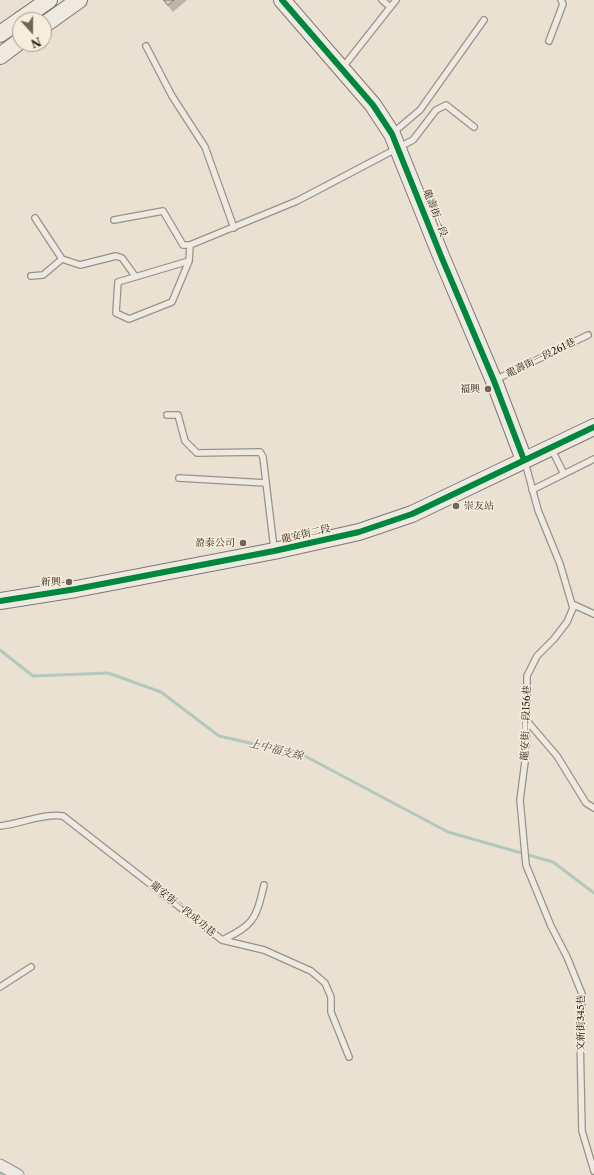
<!DOCTYPE html>
<html>
<head>
<meta charset="utf-8">
<style>
	body { margin:0 }
	#map { position:relative; width:594px; height:1175px; overflow:hidden; background:#eae1d3; font-family:"Libre Caslon Text",serif }
	canvas { display:block }
	.north { position:absolute; left:12px; top:12px; width:40px; height:40px; box-sizing:border-box; background:#f7eddd; border:1px solid #a79b8e; border-radius:50%; rotate:159deg; font-size:11px; font-weight:700; line-height:16px; text-align:center; color:#2e2118 }
	.north::after { content:''; display:block; margin:auto; width:14px; height:18px; background:#706459; clip-path:polygon(50% 0,100% 100%,50% 72%,0 100%) }
</style>
</head>
<body>
<div id="map">
<canvas width="594" height="1175"></canvas>
<div class="north">N</div>
</div>
<script>
const context = document.querySelector('canvas').getContext('2d');
context.lineJoin = 'round';
function fillPath(path, color) {
  context.fillStyle = color;
  context.fill(path, 'evenodd');
}
function trace(path, color, width, dash) {
  context.strokeStyle = color;
  context.lineWidth = width;
  context.lineCap = dash ? 'butt' : 'round';
  context.setLineDash(dash || []);
  context.stroke(path);
}
function drawText(font, color, halo, rows, align = 'center') {
  context.font = font + ' "Libre Caslon Text","Noto Serif TC",serif';
  context.lineWidth = 3;
  context.setLineDash([]);
  context.textBaseline = 'middle';
  context.strokeStyle = halo;
  context.fillStyle = color;
  for (const [text, x, y, turn = 0] of rows) {
    context.save();
    context.translate(x, y);
    context.rotate((+turn || 0) * Math.PI / 180);
    context.textAlign = isNaN(turn) ? turn : align;
    if (halo) context.strokeText(text, 0, 0);
    context.fillText(text, 0, 0);
    context.restore();
  }
}
const shadow = new Path2D(`
	M 163,0 L 187,0 L 173,12 Z`);
const stream = new Path2D(`
	M 0,650 L 33,676 L 108,673 L 161,692 L 219,736 L 303,755 L 448,832 L 553,862 L 594,893`);
const canal = new Path2D(`
	M 0,1173 L 3,1175`);
const building = new Path2D(`
	M 164,0 L 174,0 L 168,5 Z`);
const lane = new Path2D(`
	M 382,0 L 390,7
	M 549,41 L 563,4 L 561,0
	M 146,46 L 172,96 L 205,147 L 234,228
	M 343,67 L 396,0
	M 394,132 L 420,110 L 484,20
	M 35,218 L 62,259 L 80,265 L 116,256 L 122,258 L 135,276
	M 114,220 L 163,211 L 183,245 L 190,245 L 297,201 L 413,140 L 436,110 L 446,105 L 474,127
	M 189,261 L 118,282 L 116,313 L 129,319 L 172,302 L 189,261 L 190,245
	M 31,276 L 43,275 L 62,259
	M 495,380 L 588,335
	M 167,415 L 178,415 L 185,441 L 197,453 L 260,452 L 263,457 L 274,549
	M 552,450 L 564,474
	M 525,462 L 538,510 L 560,564 L 573,608 L 567,622 L 554,639 L 537,656 L 527,676 L 526,754 L 520,800 L 526,865 L 551,926 L 567,957 L 582,994 L 580,1035 L 582,1131 L 594,1171
	M 179,478 L 266,483
	M 532,490 L 594,459
	M 572,604 L 594,614
	M 527,721 L 557,756 L 586,803 L 594,808
	M 0,826 C 20,824 44,813 63,816 L 222,940 L 264,950 L 311,971 L 325,983 L 331,997 L 331,1012 L 349,1057
	M 222,940 C 254,925 256,919 264,885
	M 0,987 L 31,967`);
const street = new Path2D(`
	M 0,1165 L 18,1175`);
const secondary = new Path2D(`
	M 282,0 L 373,105 L 392,134 L 441,256 L 494,381 L 524,460
	M 20,20 L 49,0
	M 44,25 L 79,0
	M 0,34 L 20,20
	M 0,56 L 20,41
	M 0,601 L 76,589 L 274,551 L 359,532 L 412,514 L 594,427`);
const cycleway = new Path2D(`
	M 282,0 L 373,105 L 392,134 L 441,256 L 494,381 L 524,460
	M 0,601 L 76,589 L 274,551 L 359,532 L 412,514 L 594,427`);
const markers = [
	[488,389,4,"#706459"],
	[456,506,4,"#706459"],
	[243,543,4,"#706459"],
	[69,582,4,"#706459"]
];
const streetNames = [
	["龍壽街一段",435,213,69],
	["龍壽街一段261巷",541,358,-26],
	["龍安街二段",306,534,-13],
	["龍安街二段156巷",526,723,-88],
	["龍安街一段成功巷",183,909,39],
	["文新街345巷",581,1023,-90]
];
const poiNames = [
	["福興",480,389],
	["崇友站",464,506,"left"],
	["盈泰公司",235,543],
	["新興",61,582]
];
const waterNames = [
	["上中福支線",276,750,14]
];
fillPath(shadow, '#0003');
trace(stream, '#b3c8bf', 3);
trace(canal, '#b3c8bf', 10);
fillPath(building, '#d8c8be');
trace(building, '#7f7870', 1);
trace(lane, '#999289', 8);
trace(street, '#999289', 13);
trace(secondary, '#7f7870', 18);
trace(lane, '#eeeae2', 5.5);
trace(street, '#eeeae2', 11);
trace(secondary, '#eeeae2', 16);
trace(cycleway, '#00873e', 6);
for (const [x, y, r, color] of markers) {
  const dot = new Path2D();
  dot.arc(x, y, r, 0, 2 * Math.PI);
  context.fillStyle = color;
  context.fill(dot);
  trace(dot, '#f7eddd', 1.5);
}
drawText('10px', '#2e2118', '#f7eddd', streetNames);
drawText('10px', '#2e2118', '#f7eddd', poiNames, 'right');
drawText('italic 11px', '#4f5048', '#f7eddd', waterNames);
</script>
</body>
</html>
